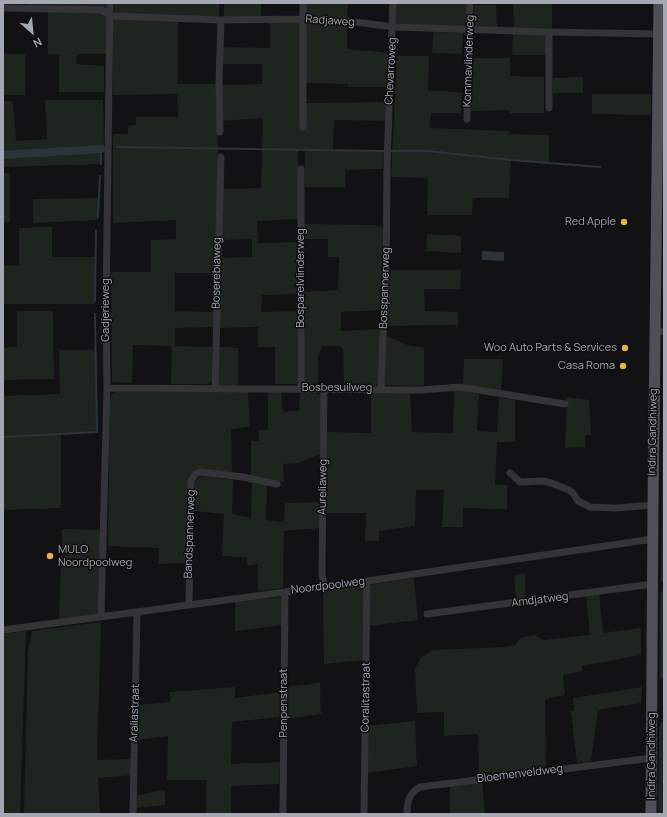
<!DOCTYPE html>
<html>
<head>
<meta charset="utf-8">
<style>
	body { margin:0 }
	#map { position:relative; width:667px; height:817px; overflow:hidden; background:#121113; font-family:Manrope,sans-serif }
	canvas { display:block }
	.frame { position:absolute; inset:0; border:4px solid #a3a8b3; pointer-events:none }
	.north { position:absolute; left:12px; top:12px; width:40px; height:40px; -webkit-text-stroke:3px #0d0d0e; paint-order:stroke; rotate:153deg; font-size:11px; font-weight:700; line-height:16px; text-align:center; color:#a3a8b3 }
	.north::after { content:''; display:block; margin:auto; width:14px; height:18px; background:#a3a8b3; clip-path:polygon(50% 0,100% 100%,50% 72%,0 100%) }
</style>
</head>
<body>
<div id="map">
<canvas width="667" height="817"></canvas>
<div class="frame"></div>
<div class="north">N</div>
</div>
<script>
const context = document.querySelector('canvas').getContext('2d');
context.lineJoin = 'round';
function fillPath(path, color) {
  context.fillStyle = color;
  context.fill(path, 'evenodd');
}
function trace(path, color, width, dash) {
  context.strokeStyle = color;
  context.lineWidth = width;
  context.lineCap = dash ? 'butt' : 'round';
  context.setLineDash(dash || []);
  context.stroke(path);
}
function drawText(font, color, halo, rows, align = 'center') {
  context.font = font + ' Manrope,sans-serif';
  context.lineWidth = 3;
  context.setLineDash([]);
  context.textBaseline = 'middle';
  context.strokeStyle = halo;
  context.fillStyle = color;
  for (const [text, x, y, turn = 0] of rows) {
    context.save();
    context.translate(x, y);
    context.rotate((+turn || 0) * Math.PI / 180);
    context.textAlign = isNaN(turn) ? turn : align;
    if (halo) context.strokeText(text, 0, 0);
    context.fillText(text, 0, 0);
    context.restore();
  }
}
const green = new Path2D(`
	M 27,3 L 107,3 L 107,7 L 104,8 L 27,6 Z
	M 114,3 L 219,3 L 219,17 L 115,14 Z
	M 224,3 L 261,3 L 261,17 L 224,17 Z
	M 306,3 L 348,3 L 347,19 L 306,16 Z
	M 396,3 L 467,3 L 467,27 L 396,24 Z
	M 513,3 L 568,3 L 568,4 L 552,4 L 552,29 L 514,28 Z
	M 474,5 L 496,5 L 497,28 L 473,27 Z
	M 48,12 L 102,13 C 112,21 107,42 106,54 L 77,54 L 76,64 L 104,66 L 104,92 L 59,92 L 59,55 L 48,54 Z
	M 113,19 L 178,21 L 178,84 L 216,84 L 218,148 L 215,273 L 175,273 L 175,311 L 214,312 L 214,327 L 175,328 L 175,346 L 212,347 L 213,377 L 211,382 L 208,384 L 171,384 L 172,346 L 133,345 L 132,383 L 112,382 L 111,272 L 151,272 L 151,240 L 176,239 L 176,220 L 113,223 L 113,134 L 128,134 L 128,126 L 136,125 L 136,117 L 178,117 L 177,94 L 113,95 Z
	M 270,22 L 300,22 L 300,130 L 305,130 L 305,103 L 387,102 L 386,121 L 334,120 L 333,150 L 384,151 L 382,169 L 345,170 L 345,187 L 305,187 L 305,150 L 298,150 L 298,219 L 257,221 L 258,243 L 298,242 L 299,294 L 262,295 L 261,312 L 297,311 L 297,384 L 275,384 L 275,347 L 258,347 L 258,327 L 219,328 L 220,258 L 252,257 L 252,239 L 220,240 L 222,189 L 261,188 L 263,118 L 221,121 L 221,85 L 262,84 L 262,64 L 222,64 L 223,47 L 270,48 Z
	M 306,22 L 347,24 L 347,49 L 389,53 L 387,87 L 348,87 L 347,84 L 305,83 Z
	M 433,32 L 463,33 L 462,54 L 432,53 Z
	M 513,33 L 547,35 L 546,55 L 512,55 Z
	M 3,54 L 25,54 L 25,95 L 3,95 Z
	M 397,56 L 429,56 L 428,90 L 462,93 L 461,113 L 431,113 L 430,128 L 509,131 L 509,134 L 549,135 L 549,163 L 511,160 L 509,198 L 473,198 L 472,215 L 427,215 L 428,178 L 391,177 Z
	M 471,58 L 510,58 L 510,76 L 544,77 L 544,113 L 510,113 L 510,110 L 471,111 Z
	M 583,77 L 583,93 L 553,93 L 553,78 Z
	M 592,94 L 651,94 L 651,115 L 592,114 Z
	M 45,100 L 103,100 L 104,149 L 101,149 L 101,164 L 3,167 L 3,101 L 13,101 L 16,141 L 47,139 Z
	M 3,173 L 10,173 L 10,222 L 3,222 Z
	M 99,198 L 98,220 L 33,223 L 33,199 Z
	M 304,224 L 376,225 L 384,228 L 385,265 L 382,310 L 341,312 L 341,331 L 381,329 L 378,384 L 375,386 L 344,384 L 343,350 L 341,346 L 322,346 L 318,358 L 318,385 L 303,385 L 304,292 L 338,290 L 339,257 L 328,257 L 328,239 L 304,239 Z
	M 52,227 L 52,257 L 96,257 L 95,304 L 3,304 L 3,266 L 19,265 L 19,228 Z
	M 427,234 L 461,236 L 461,253 L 426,251 Z
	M 389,270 L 461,270 L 460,289 L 424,289 L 425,311 L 458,312 L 458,325 L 386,326 L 389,304 Z
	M 17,311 L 53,311 L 54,379 L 3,380 L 3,348 L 17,347 Z
	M 386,336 L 410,346 L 424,348 L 424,386 L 384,385 Z
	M 219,347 L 238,348 L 238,385 L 219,385 L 218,382 Z
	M 59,350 L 96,350 L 97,432 L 61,434 L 61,508 L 3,510 L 3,396 L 60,394 Z
	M 464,359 L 503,359 L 501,391 L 463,384 Z
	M 664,372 L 664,582 L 661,582 L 663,395 Z
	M 462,390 L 479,394 L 477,431 L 497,432 L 499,398 L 515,400 L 515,442 L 497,442 L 495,485 L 507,485 L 507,509 L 463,508 L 463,527 L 442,527 L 444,490 L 416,490 L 415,526 L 379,531 L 379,541 L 365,541 L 366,513 L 326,513 L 327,432 L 371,433 L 371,393 L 410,393 L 412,432 L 453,433 L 454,391 Z
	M 268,391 L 281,391 L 283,412 L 299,411 L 300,391 L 320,394 L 321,399 L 320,454 L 299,463 L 283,464 L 284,482 L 251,475 L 251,441 L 259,441 L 258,430 L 268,430 Z
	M 116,392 L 248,392 L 250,427 L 231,429 L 232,473 L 195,470 L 188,479 L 186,563 L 158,564 L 159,548 L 108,546 L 110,403 L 112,394 Z
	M 567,397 L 589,400 L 591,435 L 585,435 L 585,447 L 565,448 Z
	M 203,476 L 233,480 L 232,514 L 251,518 L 252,482 L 267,485 L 266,520 L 284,522 L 285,503 L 320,502 L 320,528 L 284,531 L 283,588 L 258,591 L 258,564 L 247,565 L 246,557 L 222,556 L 224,514 L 194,511 L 195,483 L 197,479 Z
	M 62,529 L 100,530 L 98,613 L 96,615 L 59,619 Z
	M 525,574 L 526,600 L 516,601 L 514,575 Z
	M 414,578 L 418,620 L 369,626 L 370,586 L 373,584 Z
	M 361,586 L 365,587 L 364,660 L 324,664 L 323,591 Z
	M 663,590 L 664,591 L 664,677 L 660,680 L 660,594 Z
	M 599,594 L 603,633 L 641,628 L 641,655 L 582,666 L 583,671 L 563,675 L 565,695 L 545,699 L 546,768 L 479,775 L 478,734 L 444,736 L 444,712 L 417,713 L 415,669 L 421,657 L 433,650 L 504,647 L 515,645 L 521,638 L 534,635 L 544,640 L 590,635 L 586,596 Z
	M 280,597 L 282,598 L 282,625 L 235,631 L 235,602 Z
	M 101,622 L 97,760 L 132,759 L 133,775 L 98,778 L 100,814 L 24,814 L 28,652 L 32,631 Z
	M 26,631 L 20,814 L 3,814 L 3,634 Z
	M 320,683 L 321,714 L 285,719 L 285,687 Z
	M 235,687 L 235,698 L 281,692 L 280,717 L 232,722 L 231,764 L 280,762 L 279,784 L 231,786 L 231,814 L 206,814 L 206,780 L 167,780 L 168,736 L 136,740 L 138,705 L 170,702 L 170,692 Z
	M 642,687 L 641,703 L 598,710 L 591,761 L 577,763 L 571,711 L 574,711 L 573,698 Z
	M 415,721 L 417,766 L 367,773 L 367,726 Z
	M 662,721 L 664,722 L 664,814 L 658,814 L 659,727 Z
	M 482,782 L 485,814 L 450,814 L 450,786 Z
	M 165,790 L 165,805 L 136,808 L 137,795 Z`);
const water = new Path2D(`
	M 482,251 L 504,252 L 504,261 L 482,260 Z`);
const stream = new Path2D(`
	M 117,147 L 384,151
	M 391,151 L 428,151 L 511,160 L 600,167
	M 101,164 L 101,149
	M 98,217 L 100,176
	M 95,301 L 96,231
	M 3,437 L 97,432 L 95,314`);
const canal = new Path2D(`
	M 3,155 L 101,149`);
const minor = new Path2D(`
	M 303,3 L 303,127
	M 3,8 L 102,10 L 111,16 L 221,20 L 303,19 L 347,21 L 394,27 L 549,32 L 659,34
	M 549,108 L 549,32
	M 467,119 L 470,3
	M 220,132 L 219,82 L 221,20
	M 655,331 L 664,332
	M 107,388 L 421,390 L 460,387 L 565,404
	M 215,388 L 221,157
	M 301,388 L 301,169
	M 324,388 L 322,573 L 324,587
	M 381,388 L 384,311 L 386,302 L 387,163 L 393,3
	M 510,473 L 520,482 L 543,481 L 551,483 L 569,490 L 573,493 L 578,501 L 590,507 L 616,508 L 653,505
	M 189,605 L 191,481 L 195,474 L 200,472 L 243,477 L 277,484
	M 427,614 L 653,584
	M 101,617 L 107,388 L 106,308 L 110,3
	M 3,630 L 367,581 L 653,539
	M 133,814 L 137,612
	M 283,814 L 285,592
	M 364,814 L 367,581
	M 407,814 C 407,802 409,793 420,787 L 652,758`);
const primary = new Path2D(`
	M 651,814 L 653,505 L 659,3`);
const markers = [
	[624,222,4,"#ebb131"],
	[625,348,4,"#ebb131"],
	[623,366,4,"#ebb131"],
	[50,556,4,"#ebb131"]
];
const streetNames = [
	["Radjaweg",330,21,4],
	["Kommavlinderweg",469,61,-88],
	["Chevarroweg",391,71,-87],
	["Boserebiaweg",217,273,-89],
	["Bosparelvlinderweg",301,278,-90],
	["Bosspannerweg",385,288,-88],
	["Gadjerieweg",106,310,-90],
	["Bosbesuilweg",337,388],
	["Indira Gandhiweg",653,432,-89],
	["Aureliaweg",323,487,-89],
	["Bandspannerweg",190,534,-88],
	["Noordpoolweg",328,586,-7],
	["Amdjatweg",540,600,-7],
	["Coralitastraat",366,697,-89],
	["Penpenstraat",284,703,-90],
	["Araliastraat",135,713,-88],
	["Indira Gandhiweg",652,756,-90],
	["Bloemenveldweg",520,774,-7]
];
const poiNames = [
	["Red Apple",616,222],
	["Woo Auto Parts & Services",617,348],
	["Casa Roma",615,366],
	["MULO",58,550,"left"],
	["Noordpoolweg",58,563,"left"]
];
fillPath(green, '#1e251f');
fillPath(water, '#2b343b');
trace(stream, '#2b343b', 2);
trace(canal, '#2b343b', 8);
trace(minor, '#333338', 7);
trace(primary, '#4f5057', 11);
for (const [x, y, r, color] of markers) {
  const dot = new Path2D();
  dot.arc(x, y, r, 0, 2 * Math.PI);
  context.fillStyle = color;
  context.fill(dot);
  trace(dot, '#0d0d0e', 1.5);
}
drawText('11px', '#a3a8b3', '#0d0d0e', streetNames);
drawText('11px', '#a3a8b3', '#0d0d0e', poiNames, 'right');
</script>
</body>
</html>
